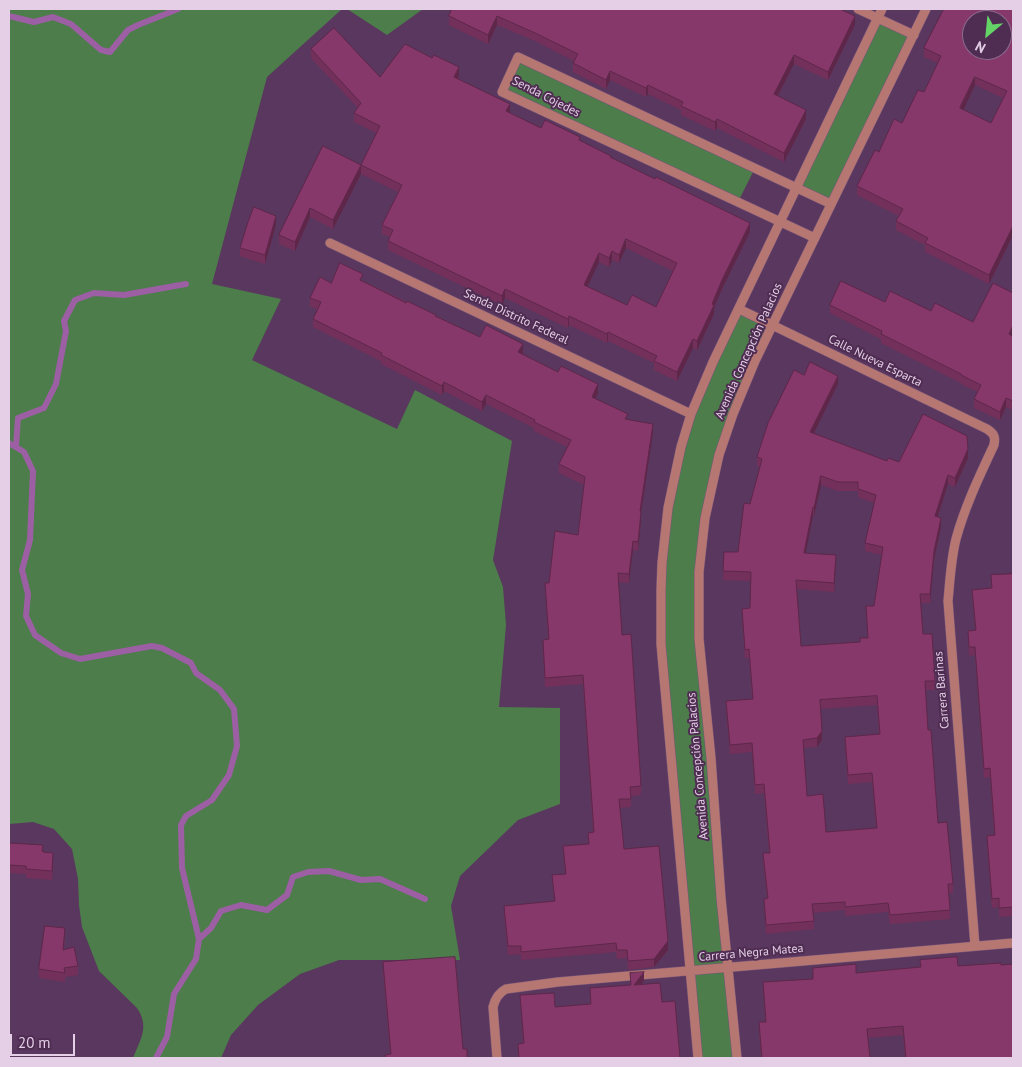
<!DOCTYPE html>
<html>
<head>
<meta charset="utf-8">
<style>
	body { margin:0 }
	#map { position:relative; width:1022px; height:1067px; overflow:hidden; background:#5a375e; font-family:"PT Sans",sans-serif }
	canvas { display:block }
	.frame { position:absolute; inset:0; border:10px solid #e4cfe6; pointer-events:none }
	.north { position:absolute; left:962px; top:10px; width:50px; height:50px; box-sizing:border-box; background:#4f2c52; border:1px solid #8b6d8d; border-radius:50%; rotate:208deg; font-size:14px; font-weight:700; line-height:20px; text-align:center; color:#e4cfe6 }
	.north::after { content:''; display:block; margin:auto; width:18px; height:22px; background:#65d467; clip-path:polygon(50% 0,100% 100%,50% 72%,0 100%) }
	.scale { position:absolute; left:10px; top:1034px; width:65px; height:22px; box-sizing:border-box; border:2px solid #e4cfe6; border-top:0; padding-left:6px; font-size:15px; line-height:18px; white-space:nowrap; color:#e4cfe6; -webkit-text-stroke:4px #4f2c52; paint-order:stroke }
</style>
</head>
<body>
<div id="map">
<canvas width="1022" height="1067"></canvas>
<div class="frame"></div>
<div class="north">N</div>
<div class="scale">20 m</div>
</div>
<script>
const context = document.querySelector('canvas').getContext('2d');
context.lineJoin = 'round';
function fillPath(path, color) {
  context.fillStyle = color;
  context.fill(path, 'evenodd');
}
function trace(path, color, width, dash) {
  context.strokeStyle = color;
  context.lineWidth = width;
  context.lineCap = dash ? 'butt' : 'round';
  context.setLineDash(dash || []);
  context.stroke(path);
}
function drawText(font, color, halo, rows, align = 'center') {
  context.font = font + ' "PT Sans",sans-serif';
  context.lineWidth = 4;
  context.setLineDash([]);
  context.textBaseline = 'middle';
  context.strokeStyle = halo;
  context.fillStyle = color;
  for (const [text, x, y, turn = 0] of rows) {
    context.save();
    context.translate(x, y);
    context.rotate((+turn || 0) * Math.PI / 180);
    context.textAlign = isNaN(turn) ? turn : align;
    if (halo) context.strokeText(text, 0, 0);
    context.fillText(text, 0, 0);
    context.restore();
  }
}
const green = new Path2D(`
	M 9,9 L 342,9 L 267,77 L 212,284 L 281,299 L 252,360 L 397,429 L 415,390 L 512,441 L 493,560 L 503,587 L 506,625 L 499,707 L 560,708 L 560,804 L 518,820 L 460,876 L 451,906 L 460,960 L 339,960 L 300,974 L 258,1005 L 231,1035 L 221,1058 L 133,1058 C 140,1040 150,1027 137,1008 L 99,971 L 82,927 L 79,905 L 78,879 L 72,849 L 54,829 L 33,822 L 9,824 Z
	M 347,9 L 423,9 L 387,35 Z
	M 877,18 L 914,35 L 831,204 L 797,188 Z
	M 518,57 L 755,168 L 738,202 L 502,92 Z
	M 739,309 L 773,326 L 755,361 L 712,485 L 698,599 L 737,1058 L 698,1058 L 664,675 L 662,563 L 681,447 Z`);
const stream = new Path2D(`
	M 9,16 L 34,22 L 53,17 L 71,24 L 101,50 L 110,52 L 128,30 L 138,25 L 178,9
	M 9,443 L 24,452 L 33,471 L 30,540 L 22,570 L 28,594 L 26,616 L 35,635 L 61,653 L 80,659 L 152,646 L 162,648 L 191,663 L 196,673 L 220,690 L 234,709 L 237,746 L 229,775 L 212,800 L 186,816 L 181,825 L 182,868 L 199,939 L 196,959 L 174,994 L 167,1037 L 156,1058
	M 16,446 L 18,418 L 44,408 L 56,384 L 66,331 L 64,321 L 75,300 L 94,293 L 124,295 L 186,284
	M 199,939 L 211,928 L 221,911 L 241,905 L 267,910 L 287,895 L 293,877 L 308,872 L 329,871 L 361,880 L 380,879 L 425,899`);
const minor = new Path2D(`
	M 858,9 L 914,35
	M 815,238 L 502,92 L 518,57 L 831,204
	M 330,243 L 691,414
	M 739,309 L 987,429 C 993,433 996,436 994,445 C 980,475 965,506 956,539 C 951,559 950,580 948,601 L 975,946
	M 497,1058 L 493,1007 C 495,999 498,993 506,989 L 558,982 L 1013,943
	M 698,1058 L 661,644 L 661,591 L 662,563 L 668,508 L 681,447 L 691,414 L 713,362 L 882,9
	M 737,1058 L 721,898 L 711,758 L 699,639 L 699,572 L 705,518 L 719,455 L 733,414 L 755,361 L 926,9`);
const wall = new Path2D(`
	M 452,9 L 855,25 L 828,80 L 794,64 L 778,96 L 806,119 L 784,162 L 717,128 L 715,131 L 681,115 L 681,110 L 648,94 L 646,97 L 610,80 L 606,89 L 573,72 L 573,63 L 574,61 L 535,41 L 497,25 L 488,44 L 449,25 L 449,16 Z
	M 1013,9 L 1013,235 L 989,284 L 925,252 L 925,245 L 896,230 L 896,221 L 899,216 L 857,195 L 857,186 L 879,152 L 902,123 L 924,92 L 938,63 L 924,57 L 924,48 ZM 975,85 L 1003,98 L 991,123 L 963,110 Z
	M 311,49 L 380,77 L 432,58 L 459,76 L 458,79 L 510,113 L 541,128 L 580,141 L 750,232 L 722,289 L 714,308 L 714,314 L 697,350 L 693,348 L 677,381 L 654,370 L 654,363 L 608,341 L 607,343 L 569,325 L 568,328 L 505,298 L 502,305 L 388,250 L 388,241 L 390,237 L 382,234 L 382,225 L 398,192 L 361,174 L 333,229 L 310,217 L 295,251 L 279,244 L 279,235 L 361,165 L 376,133 L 354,122 L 354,113 L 358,108 L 311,58 ZM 626,248 L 673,271 L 656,307 L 627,305 L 587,286 L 599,262 L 609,267 L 612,260 L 619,263 Z
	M 276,225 L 265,264 L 240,256 L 240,248 Z
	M 363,281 L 480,337 L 523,353 L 522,354 L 598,393 L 595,399 L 628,420 L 653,433 L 641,512 L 641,521 L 638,551 L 633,550 L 629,583 L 618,582 L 622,635 L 641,786 L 641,795 L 631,796 L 631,807 L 620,808 L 624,849 L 668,950 L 654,967 L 628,970 L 627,958 L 617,959 L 616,952 L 521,960 L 521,954 L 508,955 L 504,914 L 504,906 L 554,901 L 552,875 L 565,874 L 563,846 L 588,844 L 588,833 L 593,832 L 583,684 L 545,687 L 543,648 L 543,640 L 548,639 L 545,583 L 549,583 L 578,535 L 584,485 L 559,473 L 559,464 L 567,447 L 534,431 L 534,428 L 486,404 L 482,411 L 444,391 L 442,395 L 381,364 L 381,361 L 313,327 L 313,319 L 318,310 L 310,306 L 310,298 L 331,283 Z
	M 1013,293 L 1013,334 L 1012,336 L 1013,337 L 1013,410 L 1006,407 L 1000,420 L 974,408 L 974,399 L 978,392 L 961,384 L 961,383 L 881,343 L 881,339 L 830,313 L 830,305 L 885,302 L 931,311 L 973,322 Z
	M 804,375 L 838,384 L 814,433 L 887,461 L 899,462 L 968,458 L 955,487 L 948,484 L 938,517 L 941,527 L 934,560 L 930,603 L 921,603 L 923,634 L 935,681 L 935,690 L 925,690 L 928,730 L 938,823 L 953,884 L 953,893 L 949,893 L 950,919 L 890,924 L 888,912 L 845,916 L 845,910 L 813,913 L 814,929 L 766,934 L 764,899 L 767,898 L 763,862 L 763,853 L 769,853 L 764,793 L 755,794 L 752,752 L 730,754 L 726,710 L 726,701 L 752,699 L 749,658 L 745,658 L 742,617 L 742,609 L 750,608 L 751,581 L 723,580 L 724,552 L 738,552 L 760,467 L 757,466 L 757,457 ZM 821,485 L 838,491 L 858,491 L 858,497 L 874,503 L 865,543 L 865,551 L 882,555 L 874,606 L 866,606 L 868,638 L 860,642 L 801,646 L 797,589 L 834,592 L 836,564 L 805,553 L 813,516 L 814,516 ZM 877,705 L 879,734 L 845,737 L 845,746 L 848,784 L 872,782 L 876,828 L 826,832 L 807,796 L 803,748 L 817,747 L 822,740 L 820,709 Z
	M 1013,574 L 1013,916 L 999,917 L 999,907 L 992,908 L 987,845 L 987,836 L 994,835 L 990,777 L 984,778 L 975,655 L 969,656 L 968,631 L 975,630 L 972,590 L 991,588 L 991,575 Z
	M 9,843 L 43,851 L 53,862 L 52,880 L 26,878 L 26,874 L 9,873 Z
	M 65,937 L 64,950 L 78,966 L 78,975 L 65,977 L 65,982 L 39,978 L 39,969 Z
	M 920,960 L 958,966 L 1013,1058 L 905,1058 L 903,1035 L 868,1038 L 870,1058 L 761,1058 L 759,1031 L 759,1022 L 765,1022 L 763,982 L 813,979 L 813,968 L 856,973 L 920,967 Z
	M 383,962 L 463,1049 L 390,1054 L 383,970 Z
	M 630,973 L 644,981 L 641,985 L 662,1002 L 680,1058 L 519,1058 L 518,1044 L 523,1043 L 520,995 L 555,1007 L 590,1004 L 590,988 L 630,985 Z`);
const shadedWall = new Path2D(`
	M 497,16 L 497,25 L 488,44 L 488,35 Z
	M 855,16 L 855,25 L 828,80 L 828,72 Z
	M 794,55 L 794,64 L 774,103 L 774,94 Z
	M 459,67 L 459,76 L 454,86 L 454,77 Z
	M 610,71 L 610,80 L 606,89 L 606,80 Z
	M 975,77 L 975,85 L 960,117 L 960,108 Z
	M 648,85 L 648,94 L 646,97 L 646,88 Z
	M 510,104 L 510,113 L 506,111 Z
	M 806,110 L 806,119 L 784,162 L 784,153 Z
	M 717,119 L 717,128 L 715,131 L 715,122 Z
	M 361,165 L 361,174 L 333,229 L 333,220 Z
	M 310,208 L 310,217 L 295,251 L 295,242 Z
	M 276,216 L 276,225 L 265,264 L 265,255 Z
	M 750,223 L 750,232 L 722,289 L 714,308 L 714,314 L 697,350 L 697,341 L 712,304 L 722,280 Z
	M 1013,226 L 1013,235 L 989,284 L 989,275 Z
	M 626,239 L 626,248 L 619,263 L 619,255 Z
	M 612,251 L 612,260 L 609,267 L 609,258 Z
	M 599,253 L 599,262 L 584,294 L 584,285 Z
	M 505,289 L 505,298 L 502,305 L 502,296 Z
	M 569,316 L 569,325 L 568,328 L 568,319 Z
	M 1013,325 L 1013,334 L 1009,343 L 1009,334 Z
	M 608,332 L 608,341 L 607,343 L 607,334 Z
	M 693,339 L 693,348 L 677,381 L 677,372 Z
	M 523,344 L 523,353 L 518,361 L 518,352 Z
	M 838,376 L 838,384 L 810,441 L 810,432 Z
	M 444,382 L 444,391 L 442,395 L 442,386 Z
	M 598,384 L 598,393 L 592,406 L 592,397 Z
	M 486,395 L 486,404 L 482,411 L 482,402 Z
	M 1006,398 L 1006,407 L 1000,420 L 1000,412 Z
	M 653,424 L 653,433 L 640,520 L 640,511 Z
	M 968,449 L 968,458 L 955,487 L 955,478 Z
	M 948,475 L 948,484 L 935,525 L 935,516 Z
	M 821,476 L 821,485 L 814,516 L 814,507 Z
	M 813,507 L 813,516 L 804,562 L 804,553 Z
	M 641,512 L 641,521 L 638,551 L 638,542 Z
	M 941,518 L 941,527 L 934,560 L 930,603 L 930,594 L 934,551 Z
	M 633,541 L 633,550 L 629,583 L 629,574 Z
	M 836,555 L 836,564 L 834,592 L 834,583 Z
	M 822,731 L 822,740 L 817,747 L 817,738 Z
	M 53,853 L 53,862 L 52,880 L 52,871 Z
	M 668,941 L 668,950 L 654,967 L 654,959 Z
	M 644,972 L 644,981 L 634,994 L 634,985 Z`);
const building = new Path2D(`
	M 452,9 L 840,9 L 855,16 L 828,72 L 794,55 L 774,94 L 806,110 L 784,153 L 717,119 L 715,122 L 681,106 L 683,102 L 648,85 L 646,88 L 610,71 L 606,80 L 573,63 L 578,54 L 535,33 L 497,16 L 488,35 L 449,16 Z
	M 944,9 L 1013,9 L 1013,226 L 989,275 L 925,243 L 928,238 L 896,221 L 903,209 L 857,186 L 875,150 L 879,152 L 894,119 L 902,123 L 918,90 L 924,92 L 941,56 L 924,48 ZM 972,20 L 1002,20 L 1002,50 L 972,50 ZM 975,77 L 1007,91 L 991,123 L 960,108 Z
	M 334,28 L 380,77 L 405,44 L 432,58 L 434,55 L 459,67 L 454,77 L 510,104 L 506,111 L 541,128 L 545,120 L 580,137 L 579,140 L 611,156 L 610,157 L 655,179 L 656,177 L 750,223 L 722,280 L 712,304 L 714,305 L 697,341 L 693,339 L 677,372 L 654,361 L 657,356 L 608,332 L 607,334 L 569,316 L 568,319 L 505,289 L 502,296 L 388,241 L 393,230 L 382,225 L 402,185 L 361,165 L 380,126 L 354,113 L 361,103 L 311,49 ZM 626,239 L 677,263 L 656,307 L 632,295 L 627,305 L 584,285 L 599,253 L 609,258 L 612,251 L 619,255 Z
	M 323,146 L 361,165 L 333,220 L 310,208 L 295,242 L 279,235 Z
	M 254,207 L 276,216 L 265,255 L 240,248 L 248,222 Z
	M 340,263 L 363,274 L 360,280 L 406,303 L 407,301 L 436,315 L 435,316 L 480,337 L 486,325 L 523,344 L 518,352 L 558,372 L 561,366 L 598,384 L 592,397 L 628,414 L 625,419 L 653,424 L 640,511 L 641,512 L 638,542 L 633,541 L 629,574 L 618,573 L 622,635 L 631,634 L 641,786 L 630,787 L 631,799 L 619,799 L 624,849 L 659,846 L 668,941 L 654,959 L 628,961 L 627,950 L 617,950 L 616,943 L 521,952 L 521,946 L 508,946 L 504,906 L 555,901 L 552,875 L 566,874 L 563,846 L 589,844 L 588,833 L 594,832 L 583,675 L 545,678 L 543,640 L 549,639 L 545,583 L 549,583 L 555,531 L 578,535 L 585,477 L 559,464 L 571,440 L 534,422 L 535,420 L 486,395 L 482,402 L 444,382 L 442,386 L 381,355 L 382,353 L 313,319 L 321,302 L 310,298 L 320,277 L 331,283 Z
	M 841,281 L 885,302 L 890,291 L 931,311 L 935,303 L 973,322 L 993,283 L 1013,293 L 1013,325 L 1009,334 L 1013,337 L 1013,401 L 1006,398 L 1000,412 L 974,399 L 981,385 L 961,375 L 961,374 L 881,334 L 882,331 L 830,305 Z
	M 810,362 L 838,376 L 810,432 L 887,461 L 888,458 L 899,462 L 923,414 L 967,436 L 968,449 L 955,478 L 948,475 L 935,516 L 941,518 L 934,551 L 930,594 L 920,594 L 923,634 L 932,634 L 935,681 L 925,681 L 928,730 L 931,730 L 938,823 L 947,822 L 953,884 L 948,884 L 950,910 L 890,915 L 888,903 L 845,907 L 845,902 L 812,904 L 814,921 L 766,925 L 764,899 L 768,898 L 763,853 L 770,853 L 764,784 L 755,785 L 752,743 L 730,745 L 726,701 L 753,699 L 749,649 L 745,650 L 742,609 L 750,608 L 751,572 L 723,571 L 724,552 L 738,552 L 744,503 L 750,504 L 762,459 L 757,457 L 768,423 L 794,370 L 804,375 ZM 821,476 L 838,482 L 858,482 L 858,489 L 876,495 L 865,543 L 883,547 L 874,606 L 866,606 L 868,638 L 860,638 L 860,642 L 801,646 L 796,580 L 834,583 L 836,555 L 804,553 L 813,507 L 814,507 ZM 877,696 L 880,734 L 845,737 L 848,775 L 872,773 L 877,828 L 826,832 L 823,794 L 807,796 L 803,740 L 817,738 L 822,731 L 820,700 Z
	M 1013,574 L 1013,907 L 999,908 L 999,898 L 992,899 L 987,836 L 995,835 L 990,768 L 984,769 L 975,647 L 969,647 L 968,631 L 976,630 L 972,590 L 992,588 L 991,575 Z
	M 9,843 L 43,845 L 42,851 L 44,851 L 43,852 L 53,853 L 52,871 L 26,869 L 26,866 L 9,865 Z
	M 45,926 L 65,928 L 63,950 L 74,947 L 78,966 L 64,968 L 65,973 L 39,969 Z
	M 455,957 L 463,1049 L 467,1049 L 467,1058 L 386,1058 L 385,1055 L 391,1054 L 383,962 Z
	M 957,957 L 958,966 L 1001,963 L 1001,965 L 1013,964 L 1013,1058 L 906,1058 L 903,1026 L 867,1029 L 870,1058 L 762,1058 L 759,1022 L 766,1022 L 763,982 L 813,979 L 813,968 L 856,964 L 856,973 L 921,967 L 920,960 Z
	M 644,972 L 634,985 L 660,983 L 662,1002 L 675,1001 L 680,1058 L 519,1058 L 518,1044 L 524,1043 L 520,995 L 554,993 L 555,1007 L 591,1004 L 590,988 L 631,985 L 630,973 Z`);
const streetNames = [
	["Senda Cojedes",546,97,27],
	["Senda Distrito Federal",516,317,25],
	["Avenida Concepción Palacios",749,351,-66],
	["Calle Nueva Esparta",875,361,26],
	["Carrera Barinas",942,690,-95],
	["Avenida Concepción Palacios",698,766,-95],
	["Carrera Negra Matea",751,953,-5]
];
fillPath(green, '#4c7d4b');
trace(stream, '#9d5fa3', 6);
trace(minor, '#765579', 10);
trace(minor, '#b67672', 9);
fillPath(wall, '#73305b');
fillPath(shadedWall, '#5e274a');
fillPath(building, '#86386a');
trace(building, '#5e274a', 1);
drawText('12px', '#e4cfe6', '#4f2c52', streetNames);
</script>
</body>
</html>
